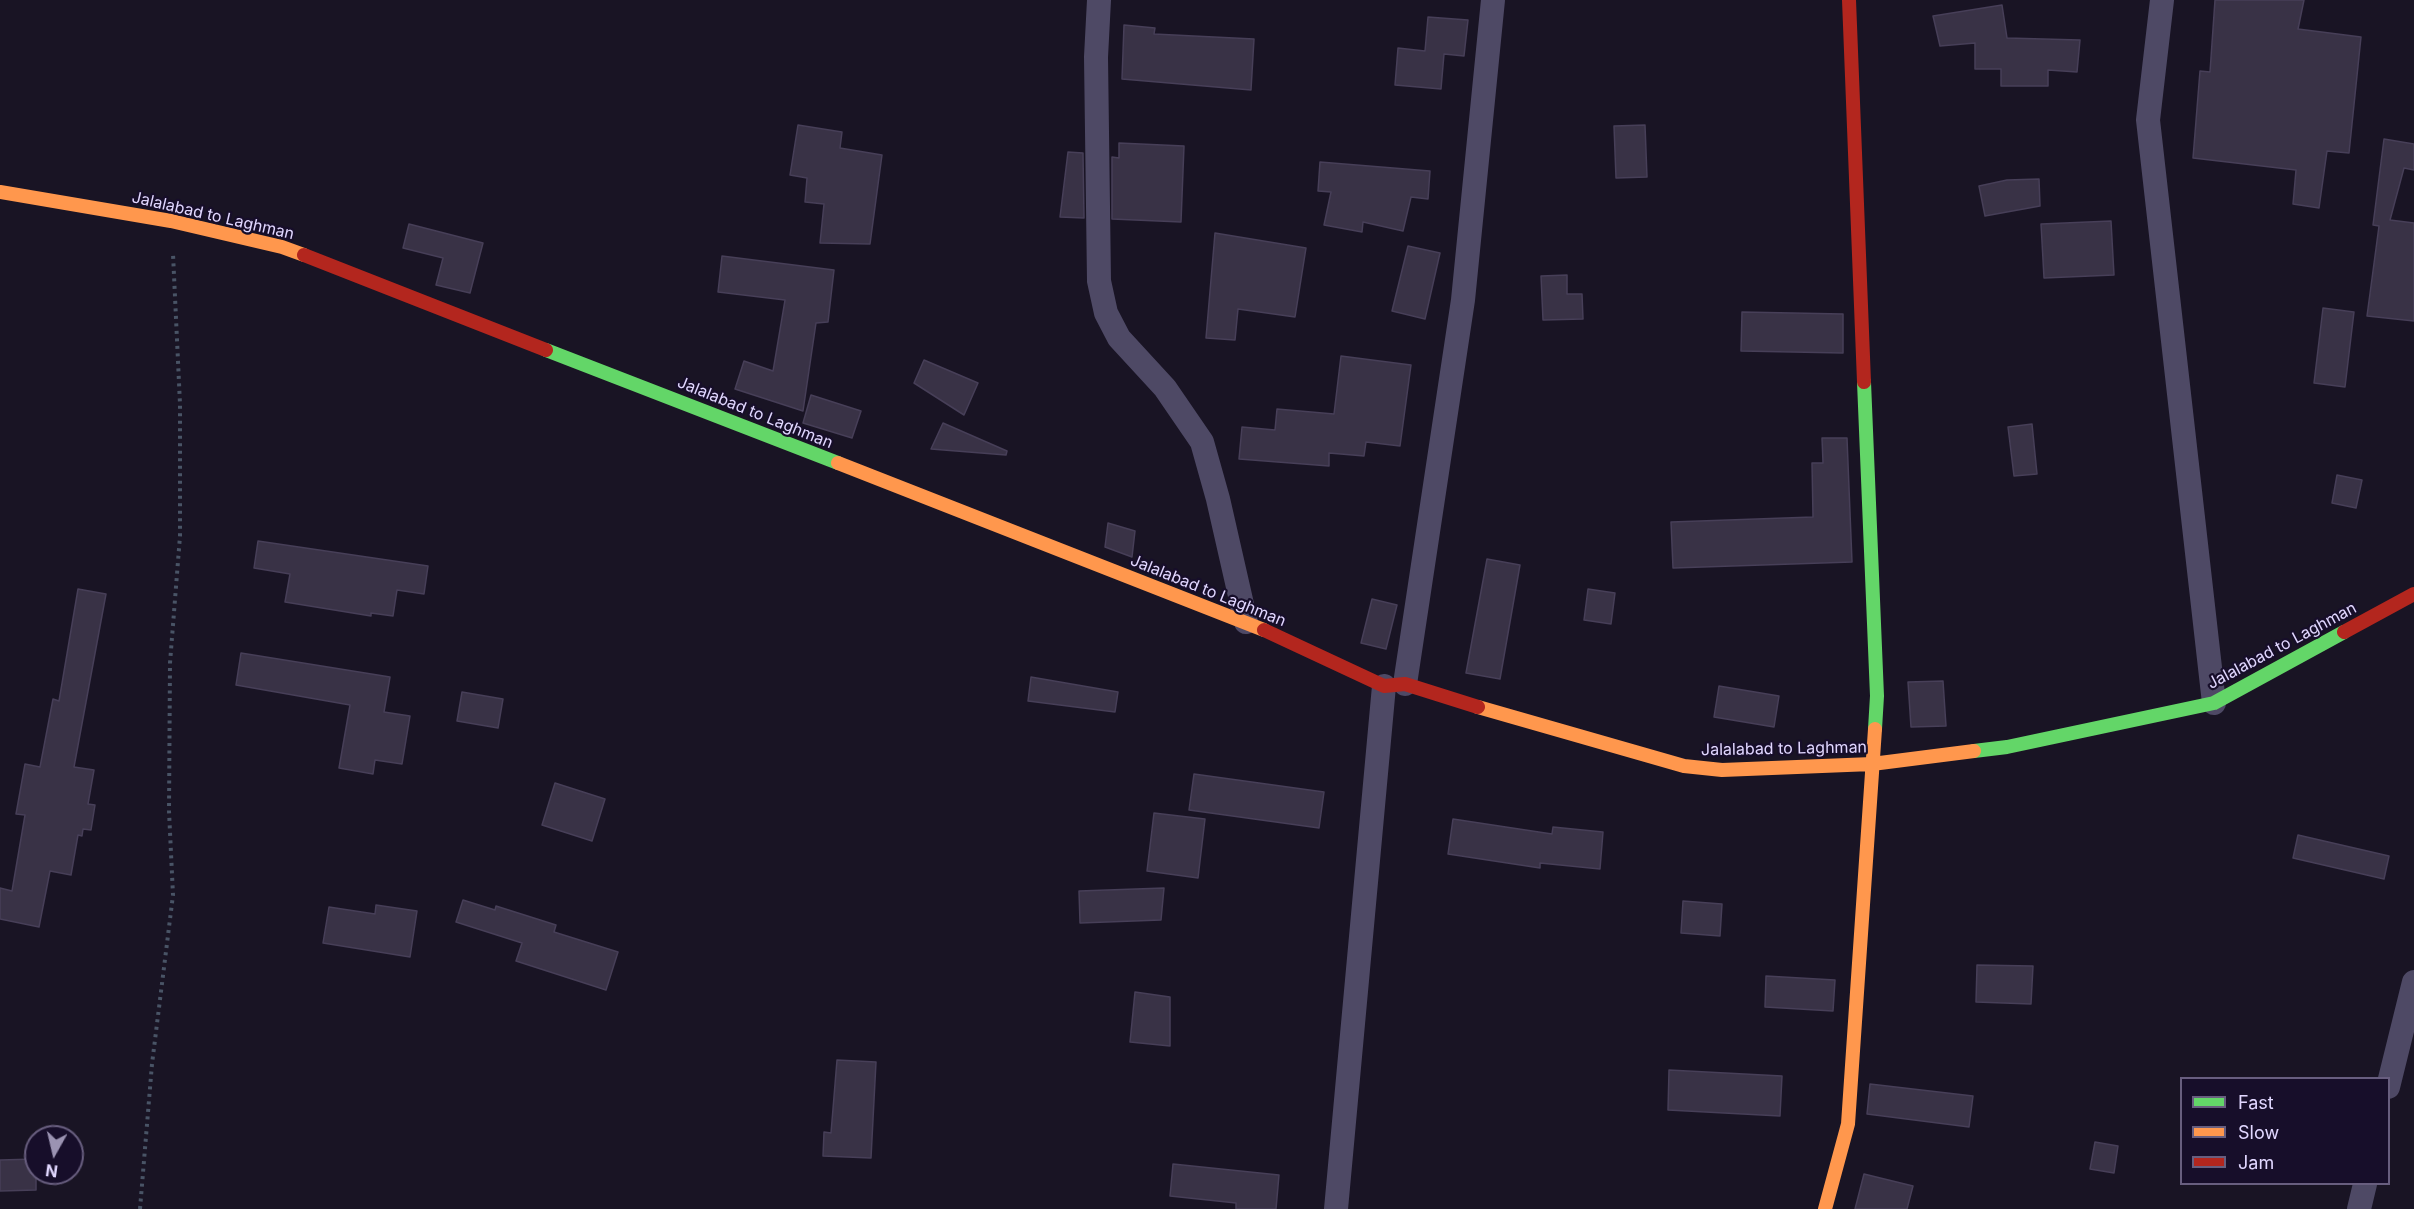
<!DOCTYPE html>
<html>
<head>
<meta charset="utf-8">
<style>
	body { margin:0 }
	#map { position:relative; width:2414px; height:1209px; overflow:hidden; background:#191424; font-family:Inter,sans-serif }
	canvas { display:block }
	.legend { position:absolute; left:2180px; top:1077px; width:210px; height:108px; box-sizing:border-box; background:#170e2a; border:2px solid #685e7f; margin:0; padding:8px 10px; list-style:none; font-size:18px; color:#e1d7ff }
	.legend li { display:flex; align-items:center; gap:12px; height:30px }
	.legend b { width:30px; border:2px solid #685e7f }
	.north { position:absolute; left:24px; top:1125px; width:60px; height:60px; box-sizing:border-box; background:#170e2a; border:2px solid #685e7f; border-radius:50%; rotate:188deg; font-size:16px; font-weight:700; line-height:24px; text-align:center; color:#e1d7ff }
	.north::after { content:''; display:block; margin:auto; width:21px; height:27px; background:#9b93b2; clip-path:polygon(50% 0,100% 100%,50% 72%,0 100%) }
</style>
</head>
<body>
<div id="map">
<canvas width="2414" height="1209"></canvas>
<ul class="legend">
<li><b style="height:8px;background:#63d668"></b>Fast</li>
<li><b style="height:8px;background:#ff974d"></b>Slow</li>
<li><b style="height:8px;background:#b3261e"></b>Jam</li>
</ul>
<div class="north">N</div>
</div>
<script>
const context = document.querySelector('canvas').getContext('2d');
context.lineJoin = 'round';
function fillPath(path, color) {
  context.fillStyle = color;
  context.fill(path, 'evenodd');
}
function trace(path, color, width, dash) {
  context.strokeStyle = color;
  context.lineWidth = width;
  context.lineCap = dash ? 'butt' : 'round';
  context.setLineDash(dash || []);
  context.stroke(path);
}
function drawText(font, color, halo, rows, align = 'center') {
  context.font = font + ' Inter,sans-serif';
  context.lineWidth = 4.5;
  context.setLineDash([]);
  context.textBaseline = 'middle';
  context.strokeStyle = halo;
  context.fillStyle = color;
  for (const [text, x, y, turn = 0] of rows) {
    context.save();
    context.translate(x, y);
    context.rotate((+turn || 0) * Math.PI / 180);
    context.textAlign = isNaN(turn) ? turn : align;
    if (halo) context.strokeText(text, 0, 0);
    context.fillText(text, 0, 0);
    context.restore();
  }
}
const building = new Path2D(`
	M 2215,0 L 2304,0 L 2298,29 L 2361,37 L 2349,153 L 2327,151 L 2319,208 L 2293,204 L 2296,170 L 2193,158 L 2200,71 L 2210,72 Z
	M 2002,5 L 2007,38 L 2080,40 L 2077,72 L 2048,70 L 2048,86 L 2001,86 L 2001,69 L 1975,69 L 1975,43 L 1940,46 L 1933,16 Z
	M 1428,17 L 1468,20 L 1464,56 L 1444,54 L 1441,89 L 1395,85 L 1398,48 L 1425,51 Z
	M 1124,25 L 1155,28 L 1154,34 L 1254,39 L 1251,90 L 1122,79 Z
	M 798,125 L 842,132 L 840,148 L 882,155 L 870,244 L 820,243 L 824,204 L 805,202 L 807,178 L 790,175 Z
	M 1645,125 L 1647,177 L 1616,178 L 1614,126 Z
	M 2384,139 L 2414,144 L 2414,170 L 2404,168 L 2390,220 L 2414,223 L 2414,321 L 2367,316 L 2379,226 L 2373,225 Z
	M 1119,143 L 1184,146 L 1181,222 L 1112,219 L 1112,157 L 1119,158 Z
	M 1068,152 L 1083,153 L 1084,218 L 1060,217 Z
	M 1320,162 L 1430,171 L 1428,199 L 1411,197 L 1403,231 L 1363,222 L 1362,232 L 1324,225 L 1331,192 L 1318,191 Z
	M 2039,179 L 2040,206 L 1985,216 L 1979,186 L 2007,180 Z
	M 2111,221 L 2114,275 L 2044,278 L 2041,224 Z
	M 409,224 L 483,243 L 470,293 L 436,285 L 443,258 L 403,248 Z
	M 1215,233 L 1306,248 L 1295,317 L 1238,309 L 1235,340 L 1206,338 Z
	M 1408,246 L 1440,253 L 1425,319 L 1392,311 Z
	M 722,256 L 834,270 L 828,322 L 816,323 L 803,411 L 735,389 L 744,361 L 773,371 L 785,300 L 718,292 Z
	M 1567,275 L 1567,294 L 1582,294 L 1583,319 L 1543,320 L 1541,276 Z
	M 2323,308 L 2354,312 L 2345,387 L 2314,383 Z
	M 1742,312 L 1843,314 L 1843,353 L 1741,351 Z
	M 1341,356 L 1411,365 L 1400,446 L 1366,442 L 1364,456 L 1329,453 L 1329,466 L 1239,459 L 1242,427 L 1275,430 L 1277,409 L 1334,414 Z
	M 924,360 L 978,383 L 964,415 L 914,383 Z
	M 811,395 L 861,411 L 852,438 L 803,423 Z
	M 943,423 L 1007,451 L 1006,455 L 931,449 Z
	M 2032,424 L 2037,474 L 2014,476 L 2008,427 Z
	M 1822,438 L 1847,438 L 1852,562 L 1673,568 L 1671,522 L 1813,517 L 1812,463 L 1823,463 Z
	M 2337,475 L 2362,480 L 2356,508 L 2332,503 Z
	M 1108,523 L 1135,531 L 1132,557 L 1105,547 Z
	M 258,541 L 428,566 L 424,594 L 397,590 L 393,616 L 371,613 L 371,616 L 285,602 L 290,574 L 254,568 Z
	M 1487,559 L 1520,565 L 1500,679 L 1466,673 Z
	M 78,589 L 106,594 L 74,767 L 94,770 L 88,804 L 95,805 L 91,830 L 83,829 L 82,836 L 78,835 L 71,875 L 50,871 L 39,927 L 0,919 L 0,888 L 12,891 L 25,815 L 16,814 L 25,764 L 40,767 L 53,699 L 59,701 Z
	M 1588,589 L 1615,593 L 1611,624 L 1584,620 Z
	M 1372,599 L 1397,605 L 1386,649 L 1361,643 Z
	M 241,653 L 390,677 L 384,712 L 410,716 L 402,764 L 375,760 L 373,774 L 339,768 L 350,705 L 236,685 Z
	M 1031,677 L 1118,692 L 1115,712 L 1028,701 Z
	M 1943,681 L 1946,726 L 1911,727 L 1908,682 Z
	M 1719,686 L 1779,696 L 1774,727 L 1714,717 Z
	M 462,692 L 503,699 L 498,728 L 457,721 Z
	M 1194,774 L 1324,792 L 1319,828 L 1189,810 Z
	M 555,783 L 605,799 L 592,841 L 542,825 Z
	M 1154,813 L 1205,819 L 1198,878 L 1147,871 Z
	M 1453,819 L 1552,834 L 1553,827 L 1603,832 L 1600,869 L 1540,863 L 1540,868 L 1448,854 Z
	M 2298,835 L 2389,856 L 2384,879 L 2293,858 Z
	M 1164,888 L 1161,920 L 1080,923 L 1079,891 Z
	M 463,900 L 495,910 L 496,906 L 556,925 L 554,932 L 618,952 L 606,990 L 516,961 L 522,943 L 456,922 Z
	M 1683,901 L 1722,904 L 1720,936 L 1681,933 Z
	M 376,905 L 417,911 L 410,957 L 323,943 L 329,907 L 375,914 Z
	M 1977,965 L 2033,966 L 2031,1004 L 1976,1002 Z
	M 1766,976 L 1835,980 L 1833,1011 L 1765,1007 Z
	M 1135,992 L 1170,997 L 1170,1046 L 1130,1042 Z
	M 837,1060 L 876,1062 L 871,1158 L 823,1156 L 824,1132 L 831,1133 Z
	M 1669,1070 L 1782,1076 L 1780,1116 L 1668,1110 Z
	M 1870,1084 L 1973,1096 L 1969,1127 L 1867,1114 Z
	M 2095,1142 L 2118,1146 L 2114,1173 L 2090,1169 Z
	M 36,1159 L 36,1190 L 0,1191 L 0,1160 Z
	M 1173,1164 L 1279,1175 L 1276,1209 L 1236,1209 L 1236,1203 L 1170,1196 Z
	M 1864,1174 L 1913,1186 L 1907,1209 L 1855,1209 Z`);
const path = new Path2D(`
	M 140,1209 L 152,1064 L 173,895 L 169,811 L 170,663 L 180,536 L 180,404 L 173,254`);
const street = new Path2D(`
	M 1099,0 L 1096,57 L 1099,281 L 1106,313 L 1119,338 L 1165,388 L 1202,442 L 1218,499 L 1246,622
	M 2162,0 L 2148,120 L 2214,703
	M 1405,684 L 1463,300 L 1493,0
	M 2388,1087 L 2414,982
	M 1336,1209 L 1384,686
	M 2359,1209 L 2365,1184`);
const fast = new Path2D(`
	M 546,350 L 838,463
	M 1864,382 L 1877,696 L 1875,729
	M 1974,751 L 2007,747 L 2214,703 L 2344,632`);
const slow = new Path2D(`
	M 0,192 L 171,221 L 282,247 L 304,255
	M 838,463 L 1264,630
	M 1478,707 L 1684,766 L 1722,770 L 1872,764 L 1974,751
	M 1825,1209 L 1848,1124 L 1875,729`);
const jam = new Path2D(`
	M 1849,0 L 1864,382
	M 304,255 L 546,350
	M 1264,630 L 1384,686 L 1405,684 L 1478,707
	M 2344,632 L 2414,594`);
const streetNames = [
	["Jalalabad to Laghman",213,216,13],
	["Jalalabad to Laghman",755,413,22],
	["Jalalabad to Laghman",1208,591,22],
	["Jalalabad to Laghman",2282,646,-28],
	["Jalalabad to Laghman",1784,749,-1]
];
fillPath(building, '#393246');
trace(building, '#473f58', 1.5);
trace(path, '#495466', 4, [3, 4.5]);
trace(street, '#4e4965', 24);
trace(fast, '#63d668', 14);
trace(slow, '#ff974d', 14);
trace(jam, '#b3261e', 14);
drawText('16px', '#e1d7ff', '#170e2a', streetNames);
</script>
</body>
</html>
